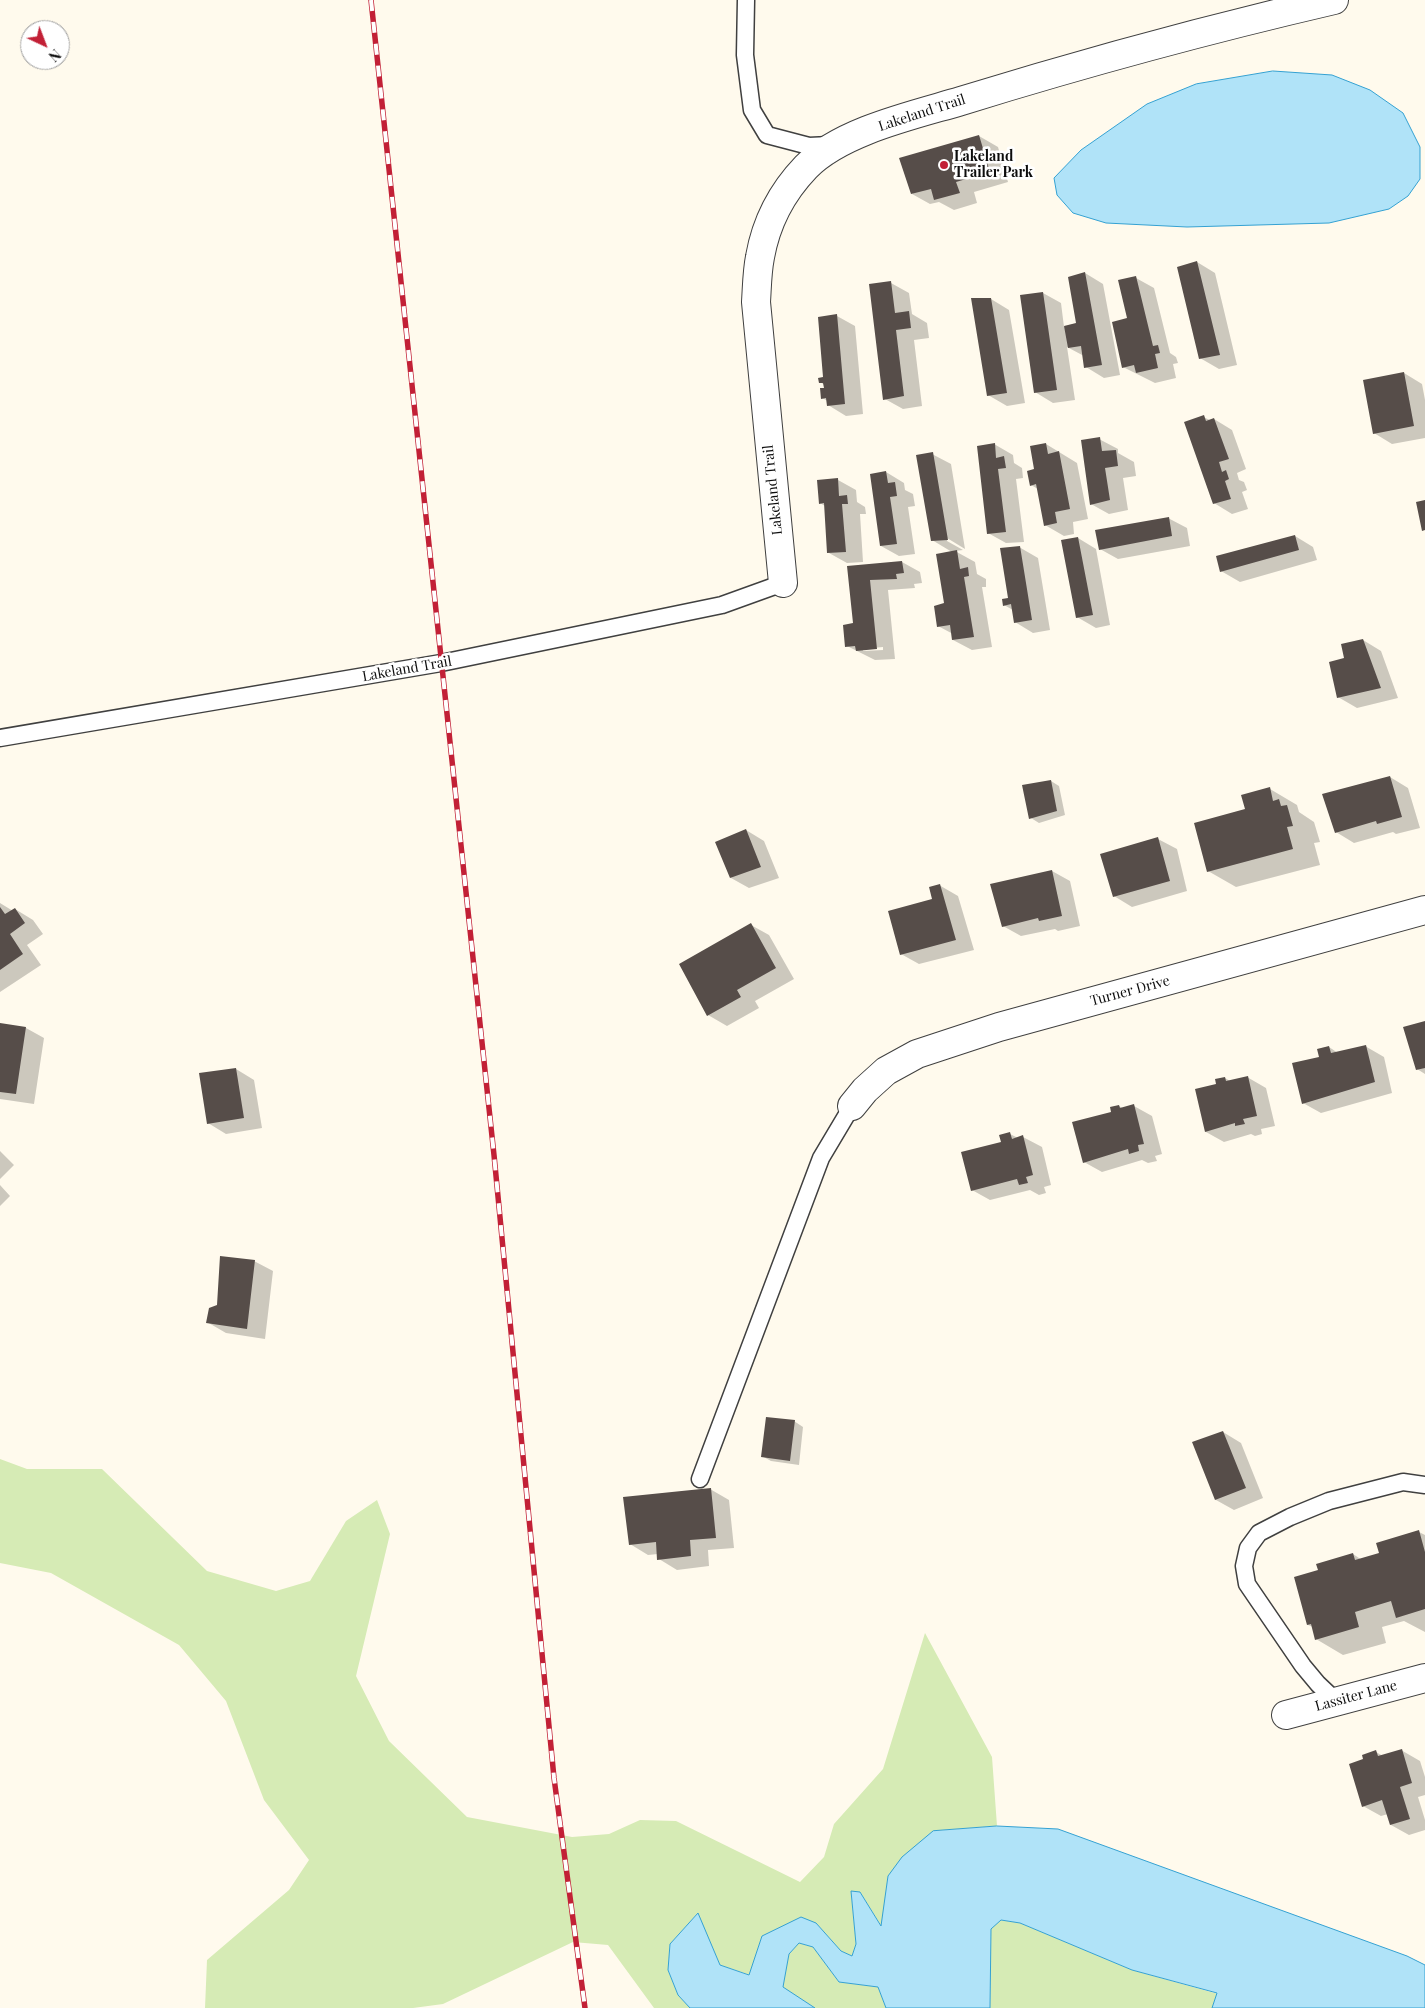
<!DOCTYPE html>
<html>
<head>
<meta charset="utf-8">
<style>
	body { margin:0 }
	#map { position:relative; width:1425px; height:2008px; overflow:hidden; background:#fffaed; font-family:"Playfair Display",serif }
	canvas { display:block }
	.north { position:absolute; left:20px; top:20px; width:50px; height:50px; box-sizing:border-box; background:#fff; border:1px solid #9e9e9e; border-radius:50%; rotate:137deg; font-size:14px; font-weight:700; line-height:20px; text-align:center; color:#0d0d0d }
	.north::after { content:''; display:block; margin:auto; width:18px; height:22px; background:#c22036; clip-path:polygon(50% 0,100% 100%,50% 72%,0 100%) }
</style>
</head>
<body>
<div id="map">
<canvas width="1425" height="2008"></canvas>
<div class="north">N</div>
</div>
<script>
const context = document.querySelector('canvas').getContext('2d');
context.lineJoin = 'round';
function fillPath(path, color) {
  context.fillStyle = color;
  context.fill(path, 'evenodd');
}
function trace(path, color, width, dash) {
  context.strokeStyle = color;
  context.lineWidth = width;
  context.lineCap = dash ? 'butt' : 'round';
  context.setLineDash(dash || []);
  context.stroke(path);
}
function drawText(font, color, halo, rows, align = 'center') {
  context.font = font + ' "Playfair Display",serif';
  context.lineWidth = 5;
  context.setLineDash([]);
  context.textBaseline = 'middle';
  context.strokeStyle = halo;
  context.fillStyle = color;
  for (const [text, x, y, turn = 0] of rows) {
    context.save();
    context.translate(x, y);
    context.rotate((+turn || 0) * Math.PI / 180);
    context.textAlign = isNaN(turn) ? turn : align;
    if (halo) context.strokeText(text, 0, 0);
    context.fillText(text, 0, 0);
    context.restore();
  }
}
const green = new Path2D(`
	M 0,1459 L 27,1469 L 102,1469 L 207,1571 L 276,1591 L 310,1581 L 346,1521 L 377,1500 L 390,1534 L 356,1676 L 389,1741 L 467,1817 L 572,1837 L 609,1834 L 640,1820 L 676,1821 L 800,1882 L 824,1857 L 834,1824 L 883,1769 L 925,1633 L 992,1757 L 997,1826 L 933,1831 L 888,1876 L 882,1927 L 860,1892 L 851,1892 L 856,1944 L 852,1956 L 841,1951 L 816,1923 L 762,1936 L 750,1975 L 720,1965 L 697,1914 L 670,1944 L 668,1970 L 678,1995 L 690,2008 L 654,2008 L 608,1945 L 573,1942 L 443,2004 L 413,2008 L 205,2008 L 207,1960 L 289,1890 L 309,1860 L 264,1800 L 226,1701 L 179,1645 L 51,1573 L 0,1563 Z
	M 1001,1920 L 1020,1923 L 1132,1970 L 1218,1994 L 1212,2008 L 990,2008 L 991,1928 Z
	M 799,1943 L 813,1947 L 839,1982 L 878,1987 L 886,2008 L 815,2008 L 782,1987 L 789,1954 Z`);
const water = new Path2D(`
	M 1273,71 L 1332,75 L 1370,90 L 1403,113 L 1420,147 L 1420,179 L 1408,196 L 1389,209 L 1329,223 L 1187,227 L 1106,223 L 1073,213 L 1057,195 L 1054,178 L 1081,150 L 1147,104 L 1196,84 Z
	M 997,1826 L 1058,1829 L 1407,1956 L 1425,1965 L 1425,2008 L 1212,2008 L 1217,1993 L 1132,1970 L 1020,1923 L 1001,1920 L 991,1929 L 990,2008 L 886,2008 L 878,1987 L 839,1982 L 813,1947 L 799,1943 L 789,1954 L 783,1987 L 815,2008 L 690,2008 L 678,1995 L 668,1970 L 670,1944 L 698,1913 L 720,1965 L 749,1975 L 762,1936 L 801,1917 L 816,1923 L 841,1951 L 852,1956 L 856,1944 L 851,1891 L 860,1892 L 881,1926 L 888,1876 L 902,1857 L 933,1831 Z`);
const shadow = new Path2D(`
	M 979,136 L 998,147 L 1008,182 L 974,192 L 977,203 L 954,210 L 939,202 L 930,204 L 912,194 Z
	M 1197,262 L 1215,273 L 1237,365 L 1219,369 L 1200,358 Z
	M 1085,273 L 1103,284 L 1120,375 L 1104,378 L 1086,367 L 1084,356 L 1067,347 L 1075,400 L 1053,403 L 1035,392 L 1043,293 L 1061,303 L 1064,327 L 1077,324 Z
	M 1136,278 L 1154,288 L 1170,353 L 1176,357 L 1178,363 L 1173,364 L 1176,378 L 1155,383 L 1123,367 L 1128,319 Z
	M 891,283 L 909,293 L 912,314 L 927,323 L 929,338 L 914,340 L 922,406 L 903,409 L 885,399 Z
	M 991,299 L 1009,310 L 1025,403 L 1007,406 L 988,395 Z
	M 837,316 L 855,326 L 863,414 L 846,416 L 828,405 L 828,401 L 822,398 L 825,385 L 820,382 L 824,378 Z
	M 1404,373 L 1422,384 L 1425,400 L 1425,438 L 1392,444 L 1374,433 Z
	M 1203,417 L 1210,420 L 1214,419 L 1232,430 L 1246,469 L 1237,473 L 1239,480 L 1244,482 L 1247,490 L 1242,492 L 1248,509 L 1232,514 L 1214,503 Z
	M 1099,439 L 1118,449 L 1118,453 L 1134,462 L 1136,476 L 1123,478 L 1128,510 L 1109,514 L 1091,504 Z
	M 994,444 L 1013,455 L 1014,463 L 1022,468 L 1023,478 L 1016,479 L 1024,542 L 1006,543 L 988,533 Z
	M 1046,444 L 1077,463 L 1088,519 L 1073,522 L 1074,534 L 1064,536 L 1045,525 L 1038,489 L 1031,485 L 1036,470 L 1032,447 Z
	M 932,454 L 951,464 L 965,549 L 947,538 L 947,541 L 963,550 L 955,551 L 975,562 L 977,574 L 986,579 L 986,587 L 982,587 L 992,647 L 972,650 L 953,640 L 953,634 L 938,626 L 946,604 L 952,552 L 932,540 Z
	M 886,472 L 904,483 L 905,490 L 913,494 L 915,506 L 908,507 L 915,554 L 899,556 L 881,546 Z
	M 838,480 L 856,490 L 857,502 L 865,507 L 866,514 L 860,514 L 863,562 L 847,563 L 829,553 L 825,506 L 820,503 L 818,481 Z
	M 1168,518 L 1187,528 L 1190,546 L 1118,559 L 1100,549 Z
	M 1295,536 L 1313,547 L 1317,560 L 1240,582 L 1221,571 Z
	M 1078,538 L 1096,549 L 1110,625 L 1096,628 L 1077,617 Z
	M 1019,547 L 1038,558 L 1050,630 L 1033,633 L 1015,622 L 1013,610 L 1004,605 L 1010,599 Z
	M 902,562 L 920,572 L 922,583 L 914,584 L 915,588 L 888,590 L 895,659 L 875,660 L 847,646 L 854,624 L 849,567 ZM 883,647 L 883,650 L 863,651 L 863,649 Z
	M 1363,640 L 1381,651 L 1398,698 L 1357,708 L 1338,697 L 1346,659 Z
	M 1390,777 L 1408,788 L 1420,828 L 1396,834 L 1393,832 L 1354,843 L 1336,832 Z
	M 1051,781 L 1059,786 L 1065,815 L 1039,823 L 1031,818 Z
	M 1270,789 L 1297,805 L 1299,812 L 1314,822 L 1320,842 L 1314,843 L 1320,865 L 1236,887 L 1208,871 L 1247,810 Z
	M 746,830 L 764,841 L 779,878 L 749,888 L 731,878 Z
	M 1158,839 L 1177,849 L 1187,891 L 1132,907 L 1114,896 Z
	M 1052,871 L 1070,881 L 1080,926 L 1058,931 L 1055,929 L 1021,936 L 1003,926 Z
	M 939,885 L 958,896 L 974,950 L 919,964 L 901,954 L 933,900 Z
	M 0,903 L 13,911 L 15,909 L 33,920 L 43,934 L 27,945 L 41,965 L 0,992 Z
	M 751,925 L 769,935 L 794,979 L 755,1001 L 759,1008 L 727,1026 L 708,1015 Z
	M 1425,1022 L 1425,1074 L 1417,1069 Z
	M 0,1024 L 26,1028 L 44,1038 L 34,1104 L 0,1099 Z
	M 1365,1046 L 1384,1057 L 1392,1093 L 1321,1113 L 1303,1103 L 1320,1058 L 1329,1047 L 1338,1053 Z
	M 236,1069 L 254,1080 L 262,1128 L 226,1134 L 208,1123 Z
	M 1247,1077 L 1266,1088 L 1275,1126 L 1261,1129 L 1262,1134 L 1255,1136 L 1251,1134 L 1224,1142 L 1206,1132 L 1217,1085 L 1225,1078 L 1230,1081 Z
	M 1119,1106 L 1124,1109 L 1134,1106 L 1152,1116 L 1162,1154 L 1155,1156 L 1157,1161 L 1148,1163 L 1142,1160 L 1102,1172 L 1084,1162 L 1112,1113 Z
	M 1010,1134 L 1018,1138 L 1023,1137 L 1042,1147 L 1051,1185 L 1044,1187 L 1046,1193 L 1039,1195 L 1030,1190 L 990,1200 L 972,1190 Z
	M 0,1151 L 14,1165 L 0,1179 Z
	M 0,1185 L 10,1196 L 0,1206 Z
	M 254,1261 L 273,1271 L 265,1339 L 226,1333 L 207,1322 Z
	M 794,1421 L 803,1427 L 799,1465 L 771,1461 L 762,1456 Z
	M 1223,1432 L 1241,1443 L 1263,1498 L 1234,1510 L 1216,1500 Z
	M 710,1489 L 729,1500 L 734,1548 L 708,1550 L 709,1566 L 677,1570 L 659,1559 L 658,1554 L 648,1555 L 630,1544 Z
	M 1419,1532 L 1425,1535 L 1425,1632 L 1404,1621 L 1382,1627 L 1386,1643 L 1343,1655 L 1316,1639 L 1313,1627 L 1308,1625 L 1320,1571 L 1353,1554 L 1362,1560 L 1380,1554 Z
	M 1401,1750 L 1420,1761 L 1425,1777 L 1425,1795 L 1418,1797 L 1425,1820 L 1425,1830 L 1409,1835 L 1391,1825 L 1388,1814 L 1381,1816 L 1363,1806 L 1365,1760 L 1376,1752 L 1383,1756 Z`);
const building = new Path2D(`
	M 979,135 L 990,172 L 956,182 L 960,193 L 934,200 L 931,189 L 911,194 L 899,158 Z
	M 1197,261 L 1220,355 L 1199,359 L 1177,267 Z
	M 1085,272 L 1102,365 L 1084,368 L 1081,346 L 1068,348 L 1064,326 L 1076,323 L 1068,277 Z
	M 1136,276 L 1153,346 L 1158,345 L 1160,353 L 1155,354 L 1158,368 L 1136,373 L 1134,365 L 1122,368 L 1112,322 L 1127,318 L 1118,280 Z
	M 891,281 L 895,313 L 909,311 L 911,328 L 896,330 L 904,396 L 883,400 L 869,284 Z
	M 1043,292 L 1057,390 L 1034,393 L 1020,295 Z
	M 971,298 L 991,298 L 1007,393 L 987,396 Z
	M 837,314 L 845,404 L 827,406 L 826,398 L 821,399 L 820,388 L 824,388 L 823,383 L 819,383 L 818,378 L 823,377 L 818,317 Z
	M 1404,372 L 1414,426 L 1373,434 L 1363,380 Z
	M 1204,415 L 1206,421 L 1214,418 L 1229,459 L 1219,462 L 1222,472 L 1226,470 L 1229,479 L 1225,481 L 1231,499 L 1213,504 L 1184,422 Z
	M 1100,437 L 1102,451 L 1116,450 L 1118,466 L 1105,468 L 1110,500 L 1090,505 L 1081,440 Z
	M 995,443 L 996,458 L 1004,456 L 1006,468 L 998,469 L 1006,532 L 987,534 L 977,446 Z
	M 1046,443 L 1048,454 L 1059,451 L 1070,509 L 1055,512 L 1057,523 L 1044,526 L 1036,484 L 1030,486 L 1027,471 L 1034,469 L 1030,446 Z
	M 933,452 L 948,540 L 931,541 L 916,455 Z
	M 886,471 L 888,483 L 895,482 L 897,496 L 890,497 L 897,544 L 880,546 L 870,474 Z
	M 838,478 L 839,496 L 847,495 L 848,504 L 842,504 L 846,552 L 827,553 L 824,503 L 819,504 L 817,480 Z
	M 1425,500 L 1425,530 L 1422,531 L 1416,502 Z
	M 1169,517 L 1172,536 L 1099,550 L 1095,530 Z
	M 1295,535 L 1299,550 L 1220,572 L 1216,556 Z
	M 1078,537 L 1093,615 L 1076,618 L 1061,540 Z
	M 1020,546 L 1032,620 L 1014,623 L 1011,604 L 1003,606 L 1002,599 L 1008,598 L 1000,548 Z
	M 957,550 L 960,569 L 968,567 L 969,576 L 964,577 L 974,637 L 952,640 L 950,625 L 937,627 L 934,606 L 944,603 L 936,554 Z
	M 902,561 L 904,573 L 896,574 L 897,579 L 870,580 L 877,649 L 856,651 L 855,646 L 845,647 L 843,625 L 853,623 L 847,566 Z
	M 1363,639 L 1381,688 L 1337,698 L 1329,662 L 1344,658 L 1341,644 Z
	M 1390,776 L 1402,817 L 1377,824 L 1376,821 L 1335,833 L 1322,794 Z
	M 1051,780 L 1057,811 L 1029,819 L 1022,785 Z
	M 1270,787 L 1273,801 L 1279,799 L 1281,806 L 1287,805 L 1293,826 L 1287,827 L 1293,849 L 1207,872 L 1194,823 L 1245,809 L 1241,795 Z
	M 746,829 L 761,867 L 730,878 L 715,842 Z
	M 1158,837 L 1170,881 L 1113,897 L 1100,854 Z
	M 1052,870 L 1062,916 L 1039,921 L 1038,918 L 1002,927 L 990,884 Z
	M 940,884 L 956,940 L 900,955 L 888,911 L 932,899 L 929,887 Z
	M 0,907 L 5,914 L 15,908 L 25,923 L 10,934 L 23,954 L 0,970 Z
	M 751,923 L 776,968 L 737,990 L 741,997 L 707,1016 L 679,964 Z
	M 1425,1021 L 1425,1068 L 1416,1070 L 1403,1027 Z
	M 0,1023 L 26,1027 L 16,1094 L 0,1092 Z
	M 1366,1045 L 1375,1082 L 1302,1104 L 1292,1063 L 1319,1057 L 1317,1049 L 1329,1046 L 1331,1053 Z
	M 236,1068 L 244,1118 L 207,1124 L 199,1073 Z
	M 1248,1076 L 1257,1116 L 1243,1119 L 1245,1124 L 1235,1126 L 1235,1123 L 1205,1132 L 1195,1089 L 1216,1084 L 1215,1079 L 1225,1077 L 1226,1081 Z
	M 1134,1104 L 1144,1144 L 1138,1145 L 1139,1151 L 1129,1154 L 1128,1149 L 1083,1163 L 1072,1122 L 1111,1112 L 1110,1107 L 1119,1105 L 1120,1108 Z
	M 1010,1132 L 1012,1139 L 1023,1135 L 1033,1175 L 1026,1177 L 1028,1183 L 1019,1185 L 1017,1179 L 971,1191 L 961,1152 L 1001,1142 L 999,1135 Z
	M 220,1256 L 255,1260 L 247,1329 L 206,1323 L 209,1308 L 217,1305 Z
	M 766,1417 L 795,1420 L 790,1461 L 761,1457 Z
	M 1223,1431 L 1246,1488 L 1215,1500 L 1192,1442 Z
	M 711,1488 L 716,1538 L 690,1540 L 691,1556 L 657,1560 L 656,1542 L 629,1545 L 623,1497 Z
	M 1419,1530 L 1425,1552 L 1425,1609 L 1396,1618 L 1391,1601 L 1355,1612 L 1359,1627 L 1315,1640 L 1311,1624 L 1307,1625 L 1294,1577 L 1318,1570 L 1316,1564 L 1353,1553 L 1355,1560 L 1379,1553 L 1376,1543 Z
	M 1402,1749 L 1412,1783 L 1400,1787 L 1410,1819 L 1390,1825 L 1382,1800 L 1362,1807 L 1349,1764 L 1363,1759 L 1362,1755 L 1376,1750 L 1378,1756 Z`);
const service = new Path2D(`
	M 746,0 L 745,55 L 752,110 L 767,135 L 809,146 L 830,145
	M 0,738 L 441,663 L 722,605 L 783,583
	M 700,1479 L 821,1158 L 852,1106
	M 1337,1702 L 1318,1684 L 1303,1666 L 1247,1584 L 1244,1566 L 1248,1548 L 1259,1533 L 1290,1517 L 1329,1501 L 1403,1482 L 1425,1485`);
const minor = new Path2D(`
	M 783,583 L 756,302 C 757,287 757,272 760,257 C 766,223 782,192 806,167 C 841,131 914,115 961,101 C 1084,63 1209,29 1334,0
	M 852,1106 L 865,1090 L 886,1071 L 917,1054 L 999,1027 L 1425,910
	M 1286,1715 L 1425,1678`);
const rail = new Path2D(`
	M 371,0 L 494,1155 L 554,1778 L 585,2008`);
const markers = [
	[944,165,5,"#c22036"]
];
const streetNames = [
	["Lakeland Trail",922,113,-18],
	["Lakeland Trail",773,490,-96],
	["Lakeland Trail",407,669,-10],
	["Turner Drive",1130,991,-15],
	["Lassiter Lane",1356,1696,-15]
];
const poiNames = [
	["Lakeland",954,157],
	["Trailer Park",954,173]
];
fillPath(green, '#d6ebb5');
fillPath(water, '#b0e3f8');
trace(water, '#34a1d2', 1);
fillPath(shadow, '#0003');
fillPath(building, '#564d49');
trace(service, '#404040', 19);
trace(minor, '#404040', 30);
trace(service, '#fff', 16);
trace(minor, '#fff', 28);
trace(rail, '#c22036', 5.5);
trace(rail, '#fff', 4, [11]);
for (const [x, y, r, color] of markers) {
  const dot = new Path2D();
  dot.arc(x, y, r, 0, 2 * Math.PI);
  context.fillStyle = color;
  context.fill(dot);
  trace(dot, '#fff', 2);
}
drawText('14px', '#0d0d0d', '#fff', streetNames);
drawText('bold 14px', '#0d0d0d', '#fff', poiNames, 'left');
</script>
</body>
</html>
